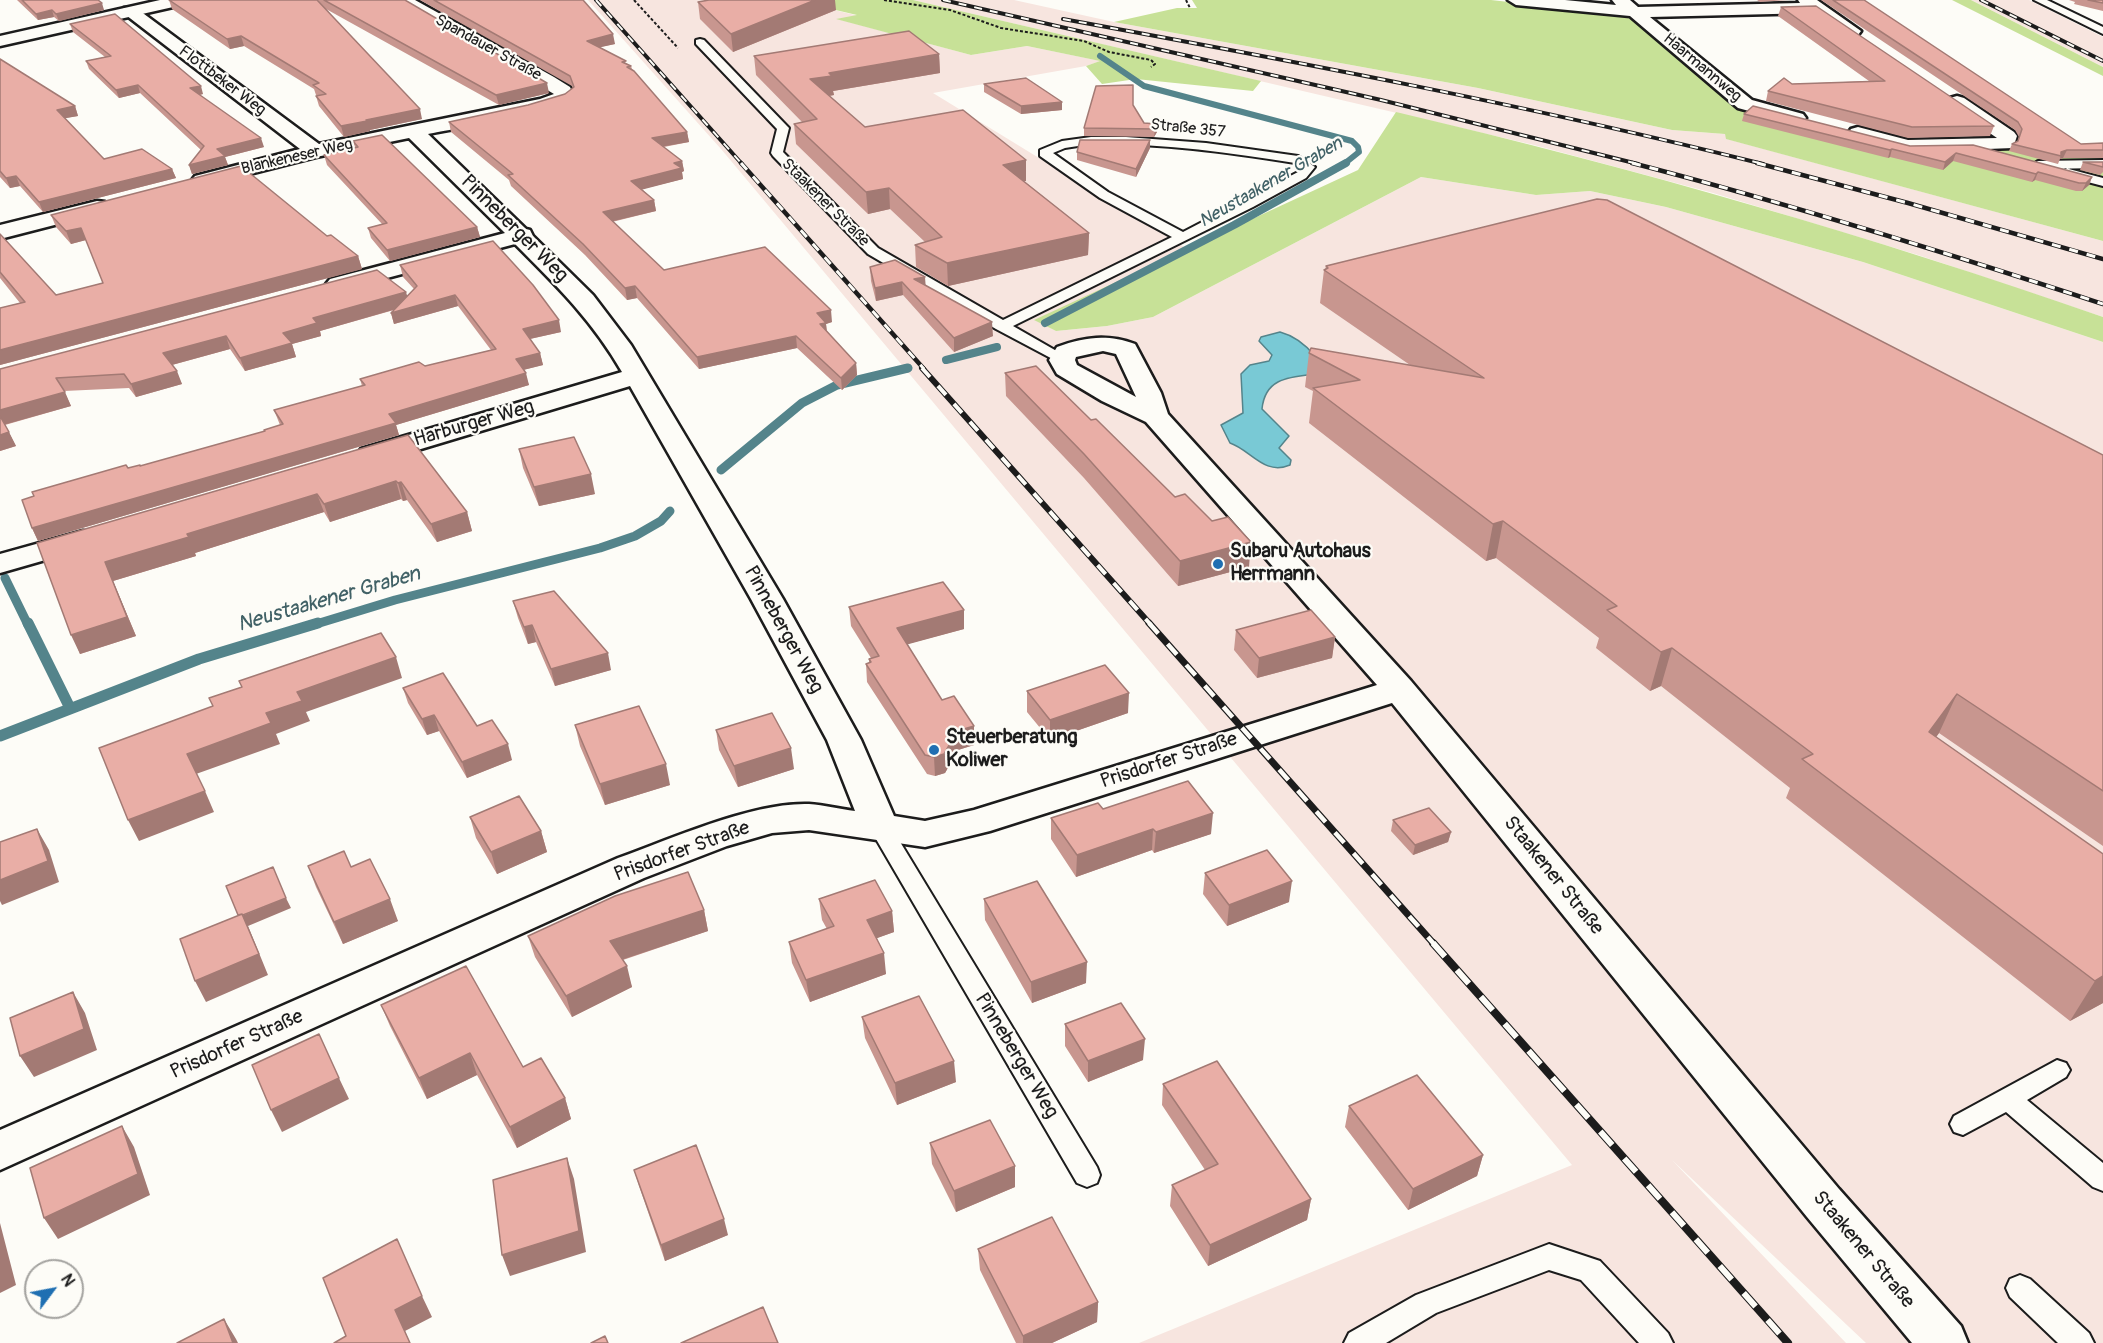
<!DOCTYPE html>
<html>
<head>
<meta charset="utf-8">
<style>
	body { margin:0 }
	#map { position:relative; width:2103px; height:1343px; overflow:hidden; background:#fdfcf7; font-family:Pangolin,sans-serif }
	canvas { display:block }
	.north { position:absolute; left:24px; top:1259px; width:60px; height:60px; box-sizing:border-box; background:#fdfcf7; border:2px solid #a3a29f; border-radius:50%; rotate:58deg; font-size:16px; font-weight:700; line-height:24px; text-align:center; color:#1c1c1c }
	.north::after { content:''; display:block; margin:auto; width:21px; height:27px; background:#1f6fb2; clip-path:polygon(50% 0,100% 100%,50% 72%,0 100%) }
</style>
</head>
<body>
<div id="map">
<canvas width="2103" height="1343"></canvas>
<div class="north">N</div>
</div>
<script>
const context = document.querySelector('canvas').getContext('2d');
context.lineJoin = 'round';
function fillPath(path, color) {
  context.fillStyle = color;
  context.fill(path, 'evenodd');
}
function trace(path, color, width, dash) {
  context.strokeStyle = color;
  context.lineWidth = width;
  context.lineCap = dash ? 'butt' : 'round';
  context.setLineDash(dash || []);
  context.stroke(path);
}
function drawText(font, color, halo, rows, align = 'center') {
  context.font = font + ' Pangolin,sans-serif';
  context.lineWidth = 4.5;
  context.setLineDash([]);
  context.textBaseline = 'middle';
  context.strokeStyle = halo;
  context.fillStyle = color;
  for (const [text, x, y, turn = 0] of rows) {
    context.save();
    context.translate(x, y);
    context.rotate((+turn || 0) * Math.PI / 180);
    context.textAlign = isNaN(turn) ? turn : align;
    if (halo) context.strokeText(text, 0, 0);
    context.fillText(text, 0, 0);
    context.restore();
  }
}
const built = new Path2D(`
	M 588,0 L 793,0 L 859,16 L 838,19 L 971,55 L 1027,46 L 1101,61 L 1086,66 L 933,93 L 1189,250 L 1035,320 L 1056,331 L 1107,326 L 1153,317 L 1421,177 L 1536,195 L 1590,191 L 1666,207 L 1863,262 L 2103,342 L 2103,1343 L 1866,1343 L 1672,1160 L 1846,1343 L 1139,1343 L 1572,1165 L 721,149 Z
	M 913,0 L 1014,0 L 1114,22 L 1478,88 L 1672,130 L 1725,134 L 1727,139 L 2103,241 L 2103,317 L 1918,255 L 1713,193 L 1534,145 Z
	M 1971,0 L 2029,0 L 2103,37 L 2103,67 Z`);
const green = new Path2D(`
	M 793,0 L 913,0 L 1261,81 L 1253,91 L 1136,79 L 1102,84 L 1086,66 L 1100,61 L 1027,46 L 971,55 L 836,19 L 857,15 Z
	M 1192,0 L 1491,0 L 1616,14 L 1635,20 L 1734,106 L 1905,152 L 2103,145 L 2103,241 L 1726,139 L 1725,134 L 1672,130 L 1478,88 L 1114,22 L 1177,8 L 1197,8 Z
	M 1952,0 L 1971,0 L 2103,67 L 2103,76 Z
	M 1396,112 C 1635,168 1871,236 2103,317 L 2103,342 L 1863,262 L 1666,207 L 1590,191 L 1536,195 L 1421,177 L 1153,317 L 1107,326 L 1056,331 L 1034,320 L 1358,170 Z`);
const water = new Path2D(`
	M 1280,332 C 1295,336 1305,344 1315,356 L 1315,374 C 1289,377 1265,378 1262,409 L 1289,436 L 1279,448 L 1291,460 L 1290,465 C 1264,476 1251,450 1230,443 L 1221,425 L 1243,413 L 1241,374 L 1250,365 L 1269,361 L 1272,355 L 1259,341 L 1261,337 Z`);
const streamFar3 = new Path2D(`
	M 1100,56 L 1144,86 L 1352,141 L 1358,147 L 1359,152 L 1344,164`);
const streamFar2 = new Path2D(`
	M 1045,323 L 1234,225 L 1346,163
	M 946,360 L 997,347
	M 904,369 L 908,368`);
const streamFar1 = new Path2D(`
	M 721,470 L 802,403 L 837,385 L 908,368
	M 5,578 L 28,625
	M 313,625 L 395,600 L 600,548 L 635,536 L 661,521 L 670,511`);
const stream = new Path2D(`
	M 28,623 L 70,708
	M 0,736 L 199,659 L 318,623`);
const path = new Path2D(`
	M 634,0 L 678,48
	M 884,0 L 950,10 L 1001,28 L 1084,41 L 1109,52 L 1151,60 L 1155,64 L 1151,67
	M 1186,0 L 1190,8`);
const lane = new Path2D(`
	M 2034,0 L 2047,0 L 2103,27 L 2103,34 Z
	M 700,39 L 704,40 L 787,126 L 789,128 L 783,152 L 878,248 L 1003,320 L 1172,237 L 1100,198 L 1040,156 L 1040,150 L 1062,141 L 1091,137 L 1126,137 L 1206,143 L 1298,156 L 1315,167 L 1306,178 L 1253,207 L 1013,326 L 1067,357 L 1069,360 L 1067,363 L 1062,364 L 996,329 L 868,254 L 773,156 L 771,153 L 777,129 L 696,44 L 696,40 ZM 1091,144 C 1159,143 1227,152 1295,163 L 1302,168 L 1298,172 L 1183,232 L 1108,192 L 1053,153 L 1065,148 Z
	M 2103,160 L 2103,168 L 2038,169 L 2032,165 L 2038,161 Z
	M 2065,168 L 2103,178 L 2103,186 L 2061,175 L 2059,172 Z
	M 880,819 L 888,822 L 1097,1167 L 1100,1175 L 1097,1183 L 1087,1187 L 1077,1183 L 869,827 L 872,822 Z
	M 2057,1060 L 2066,1063 L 2070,1070 L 2066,1077 L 2027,1100 L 2103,1163 L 2103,1191 L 2093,1187 L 2006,1112 L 1963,1135 L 1954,1132 L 1950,1124 L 1954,1116 Z
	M 1549,1244 L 1600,1261 L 1668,1333 L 1673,1343 L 1639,1343 L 1581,1280 L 1549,1270 L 1436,1313 L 1386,1343 L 1344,1343 L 1349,1333 L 1416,1295 Z
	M 2020,1275 L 2030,1279 L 2089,1333 L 2094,1343 L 2058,1343 L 2010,1297 L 2006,1288 L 2010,1279 Z`);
const street = new Path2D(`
	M 395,0 L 415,0 L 554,77 L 570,87 L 574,96 C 564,111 452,129 428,134 L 526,229 L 530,230 L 533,236 L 593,295 L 631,345 L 783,599 L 861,740 L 894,816 L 925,821 L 974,810 L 1377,685 L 1146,422 L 1102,401 L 1057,374 L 1049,360 L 1057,347 C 1085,337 1107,334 1135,344 L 1161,393 L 1168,414 L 1411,681 L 1839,1189 L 1961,1326 L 1968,1343 L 1912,1343 L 1807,1217 L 1392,703 L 990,831 L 925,847 L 809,830 L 772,833 L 727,846 L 644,878 L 0,1170 L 0,1130 L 618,858 C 671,839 753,802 809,804 C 824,805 840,809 855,811 L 827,740 L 751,599 L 630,386 L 381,461 L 371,463 L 361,461 L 357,455 L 361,449 L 622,372 C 592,320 557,286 515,244 L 338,291 L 330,289 L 326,284 L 330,279 L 505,233 L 409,138 L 316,157 L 202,186 L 195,184 L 192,180 L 195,176 L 300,149 L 122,12 L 124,8 L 136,8 L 319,144 L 540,99 L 554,94 ZM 1103,351 L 1116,354 L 1136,397 L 1077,365 L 1075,360 L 1076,357 Z
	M 1508,0 L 1565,0 L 1616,5 L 1612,0 L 1630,0 L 1638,7 L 1800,3 L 1798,0 L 1817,0 L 1861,31 L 1858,35 L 1846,35 L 1814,13 L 1650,17 L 1752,100 L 1803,114 L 1806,118 L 1803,122 L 1796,124 L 1738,108 L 1630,16 L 1516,5 Z
	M 1957,96 L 1964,98 L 2014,132 L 2017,136 L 2013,148 L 1908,152 L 1851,137 L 1848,133 L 1851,129 L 1858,127 L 1908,140 L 1997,138 L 1950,106 L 1948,102 L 1950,98 Z
	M 97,201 L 105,202 L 108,207 L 105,212 L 0,239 L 0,225 Z
	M 83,531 L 94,534 L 98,540 L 94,546 L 0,573 L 0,554 Z`);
const secondary = new Path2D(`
	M 160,0 L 190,0 L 182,5 L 0,46 L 0,36 Z`);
const railFar4 = new Path2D(`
	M 596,0 L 742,164
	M 943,0 L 1381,100 L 1638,164
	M 1981,0 L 2103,61
	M 1063,19 C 1298,62 1532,106 1763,164`);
const railFar3 = new Path2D(`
	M 741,163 L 924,369
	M 1632,163 C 1791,204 1947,253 2103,304
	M 1757,163 L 1908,203 L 2103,259`);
const railFar2 = new Path2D(`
	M 922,368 L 1151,625`);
const railFar1 = new Path2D(`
	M 1149,623 L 1434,944`);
const rail = new Path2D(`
	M 1433,943 L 1788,1343`);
const wall = new Path2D(`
	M 17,0 L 98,0 L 104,10 L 59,21 L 54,17 L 38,20 Z
	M 169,0 L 405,0 L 549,93 L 499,105 L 326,9 L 422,119 L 370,130 L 370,131 L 344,137 L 319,106 L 316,96 L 318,96 L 316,95 L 314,89 L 244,46 L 230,49 L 172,9 Z
	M 420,0 L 583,0 L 615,44 L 600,47 L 631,66 L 632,69 L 687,132 L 689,142 L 664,147 L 682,161 L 684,171 L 682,172 L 683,179 L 642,189 L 654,200 L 656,211 L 612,222 L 664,270 L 832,322 L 826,324 L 827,331 L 856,363 L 857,375 L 842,390 L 797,348 L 699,369 L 637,298 L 627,300 L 585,255 L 511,186 L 509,180 L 451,132 L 449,122 L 528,105 L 565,94 L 573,88 L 572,86 Z
	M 1757,0 L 1788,0 L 1760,2 Z
	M 1821,0 L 1864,0 L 2081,144 L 2103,143 L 2103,158 L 2063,158 L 2060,159 L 2058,164 L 2009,151 L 2012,144 L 2018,141 L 2019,137 L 2015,130 Z
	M 2069,0 L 2103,0 L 2103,11 L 2074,4 L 2075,2 Z
	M 698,2 L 836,10 L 733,52 L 700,19 Z
	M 1781,7 L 1994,126 L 1990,136 L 1908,138 L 1766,101 L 1768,91 L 1792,84 L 1869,81 L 1778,16 Z
	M 70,24 L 203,94 L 200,95 L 264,147 L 225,157 L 228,165 L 192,174 L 189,165 L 201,150 L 140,93 L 119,98 L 89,69 L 86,61 L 105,57 L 73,32 Z
	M 939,54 L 940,73 L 833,91 L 834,95 L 829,96 L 865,127 L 1026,160 L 1026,181 L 1024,181 L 1089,233 L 1088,255 L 948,286 L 916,267 L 915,245 L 925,242 L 890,209 L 868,214 L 796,144 L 794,124 L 802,122 L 756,75 L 754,56 Z
	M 0,59 L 75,106 L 78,116 L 65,118 L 104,159 L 172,169 L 176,178 L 43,212 L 20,186 L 10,188 L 0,177 Z
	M 984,84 L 1062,110 L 1021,114 L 984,92 Z
	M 1133,105 L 1144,123 L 1157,124 L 1157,132 L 1154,137 L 1084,136 L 1084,128 Z
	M 1744,114 L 1910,146 L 1973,145 L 2092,177 L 2089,185 L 2082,191 L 2076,191 L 2035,180 L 2032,182 L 1953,161 L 1943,170 L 1890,157 L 1888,158 L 1742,121 Z
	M 1150,140 L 1150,148 L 1136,177 L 1077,160 L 1077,152 Z
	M 353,141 L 477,227 L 480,237 L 390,261 L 371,238 L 368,228 L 382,224 L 327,165 L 324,155 L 355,148 Z
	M 2083,162 L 2103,162 L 2103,172 L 2100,175 L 2080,170 Z
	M 51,215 L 327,236 L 358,256 L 362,269 L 0,365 L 0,308 L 20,303 L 0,278 L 0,234 L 56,295 L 103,283 L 86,240 L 71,244 L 56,227 Z
	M 400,265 L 561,332 L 530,339 L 540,353 L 543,365 L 523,370 L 529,385 L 396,425 L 399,435 L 38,541 L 32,528 L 128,468 L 140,466 L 265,431 L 280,425 L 274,410 L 362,386 L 360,379 L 425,366 L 491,350 L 458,306 L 394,324 L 391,313 L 394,310 L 320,331 L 321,336 L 292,344 L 296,357 L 245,371 L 230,349 L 172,365 L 182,384 L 136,397 L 129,388 L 64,391 L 71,406 L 5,425 L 16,446 L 0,451 L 0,369 L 407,296 L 414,289 L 403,277 Z
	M 1326,266 L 2103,455 L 2103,846 L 1939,733 L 1936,737 L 2103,854 L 2103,1003 L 2070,1021 L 1786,798 L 1790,788 L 1661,686 L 1650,691 L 1596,648 L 1599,638 L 1496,558 L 1486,561 L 1309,423 L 1313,391 L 1305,387 L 1309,353 L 1410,365 L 1320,303 L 1324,270 L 1325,270 Z
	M 870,267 L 925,286 L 993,336 L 954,352 L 903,295 L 876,301 L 871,281 Z
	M 1005,373 L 1175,497 L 1249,567 L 1178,586 L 1084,478 L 1006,396 Z
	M 408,435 L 467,512 L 472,531 L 437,542 L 407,500 L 403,501 L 401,499 L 330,522 L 324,512 L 195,553 L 196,556 L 113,581 L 136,636 L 80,654 L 37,543 Z
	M 519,449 L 595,494 L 539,506 L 523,468 Z
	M 513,601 L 611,670 L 555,686 L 536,642 L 528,644 L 518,618 Z
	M 849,607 L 964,629 L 907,644 L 942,700 L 974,726 L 974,745 L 958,750 L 945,773 L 935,776 L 927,774 L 867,682 L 866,664 L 869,663 L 869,659 L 871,658 L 851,626 Z
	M 1236,630 L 1335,637 L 1332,658 L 1257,678 L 1234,650 Z
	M 403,688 L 477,726 L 512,760 L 467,778 L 439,731 L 427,735 L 408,703 Z
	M 1027,691 L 1128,713 L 1050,740 L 1027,712 Z
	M 575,725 L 670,785 L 605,805 L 580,746 Z
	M 716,730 L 794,769 L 738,787 L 719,750 Z
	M 1103,809 L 1211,834 L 1154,853 L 1152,850 L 1076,877 L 1051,839 L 1051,818 Z
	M 470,817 L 541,831 L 547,852 L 497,874 L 476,838 Z
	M 1393,820 L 1451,832 L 1448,842 L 1413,855 L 1391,831 Z
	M 308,866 L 351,867 L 398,921 L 343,944 L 316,887 Z
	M 1205,873 L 1289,902 L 1227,926 L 1203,894 Z
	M 819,899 L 892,911 L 894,932 L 877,938 L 886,974 L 810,1002 L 792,963 L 789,942 L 827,929 L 822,920 Z
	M 984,899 L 1086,983 L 1032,1003 L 985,920 Z
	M 704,910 L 708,931 L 623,960 L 632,987 L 572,1017 L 535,957 L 528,936 Z
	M 381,1005 L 523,1067 L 565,1098 L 571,1119 L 517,1148 L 477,1075 L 427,1099 L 390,1026 Z
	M 862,1017 L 956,1082 L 897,1105 L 865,1038 Z
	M 1065,1024 L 1143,1060 L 1088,1082 L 1065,1046 Z
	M 1163,1084 L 1311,1199 L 1307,1220 L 1208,1266 L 1170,1206 L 1172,1185 L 1205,1170 L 1162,1105 Z
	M 1349,1106 L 1483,1155 L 1477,1176 L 1408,1210 L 1345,1127 Z
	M 930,1143 L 1015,1166 L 1015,1187 L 956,1212 L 932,1164 Z
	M 634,1170 L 728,1235 L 665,1261 L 639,1186 Z
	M 978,1249 L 1098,1302 L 1097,1322 L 1052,1343 L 1016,1343 L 980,1270 Z`);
const shadedWall = new Path2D(`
	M 815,0 L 835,0 L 836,10 L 733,52 L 731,34 Z
	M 102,3 L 104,10 L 59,21 L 56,14 Z
	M 52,10 L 54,17 L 38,20 L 36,14 Z
	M 613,34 L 615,44 L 588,50 L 587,41 Z
	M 241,36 L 244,46 L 230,49 L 227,39 Z
	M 939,54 L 940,73 L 833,91 L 834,95 L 811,99 L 810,79 L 829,73 Z
	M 547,83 L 549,93 L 499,105 L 496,95 Z
	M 138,85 L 140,93 L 119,98 L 116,90 Z
	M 201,86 L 203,94 L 193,96 L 190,88 Z
	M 1062,102 L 1062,110 L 1021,114 L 1021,106 Z
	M 75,106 L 78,116 L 61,119 L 57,110 Z
	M 420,109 L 422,119 L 370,130 L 370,131 L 344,137 L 341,126 L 366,120 Z
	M 1157,124 L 1157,132 L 1154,137 L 1155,129 Z
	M 687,132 L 689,142 L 654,148 L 652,138 Z
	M 261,138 L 264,147 L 225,157 L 228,165 L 192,174 L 189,165 L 217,149 Z
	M 1150,140 L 1150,148 L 1136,177 L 1136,169 Z
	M 1892,149 L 1890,157 L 1888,158 L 1890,150 Z
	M 2067,150 L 2063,158 L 2060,159 L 2061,152 Z
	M 1956,153 L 1953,161 L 1943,170 L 1945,162 Z
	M 1026,160 L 1026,181 L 1004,185 L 1003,165 Z
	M 682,161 L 684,171 L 682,172 L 683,179 L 633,192 L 631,181 L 674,163 Z
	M 172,169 L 176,178 L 43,212 L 39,202 Z
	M 2038,172 L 2035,180 L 2032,182 L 2036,174 Z
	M 16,176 L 20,186 L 10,188 L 6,178 Z
	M 2092,177 L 2089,185 L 2082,191 L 2086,183 Z
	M 889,188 L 890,209 L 868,214 L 866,192 Z
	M 654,200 L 656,211 L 605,223 L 603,212 Z
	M 477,227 L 480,237 L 390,261 L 387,250 Z
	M 81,228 L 86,240 L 71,244 L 66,231 Z
	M 1089,233 L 1088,255 L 948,286 L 947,263 Z
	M 358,256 L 362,269 L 0,365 L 0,350 Z
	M 925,277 L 926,290 L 914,279 Z
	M 902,282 L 903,295 L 876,301 L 875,288 Z
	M 635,286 L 637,298 L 627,300 L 625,288 Z
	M 406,292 L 410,305 L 320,331 L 321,336 L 292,344 L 296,357 L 245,371 L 240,358 L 283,333 L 313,318 Z
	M 455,295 L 458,306 L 394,324 L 391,313 Z
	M 831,310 L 832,322 L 826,324 L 827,335 L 821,336 L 817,313 Z
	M 559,320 L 561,332 L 525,340 L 523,329 Z
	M 992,322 L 993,336 L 954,352 L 954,338 Z
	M 226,336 L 230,349 L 168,366 L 163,353 Z
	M 796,336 L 797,348 L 699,369 L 697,357 Z
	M 540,353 L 543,365 L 519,371 L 516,359 Z
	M 856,363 L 857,375 L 842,390 L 841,378 Z
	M 177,371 L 182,384 L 136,397 L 131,384 Z
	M 526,373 L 529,385 L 396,425 L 399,435 L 38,541 L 32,528 L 389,414 Z
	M 65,392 L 71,406 L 3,425 L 0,418 L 0,410 Z
	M 9,432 L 16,446 L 0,451 L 0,435 Z
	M 591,474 L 595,494 L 539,506 L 534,487 Z
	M 396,481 L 401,499 L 330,522 L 324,504 Z
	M 401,482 L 407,500 L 403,501 L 398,483 Z
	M 317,494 L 324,512 L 195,553 L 196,556 L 113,581 L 136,636 L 80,654 L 71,635 L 105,562 L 187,534 Z
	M 467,512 L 472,531 L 437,542 L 431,524 Z
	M 1503,521 L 1496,558 L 1486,561 L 1493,524 Z
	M 1251,542 L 1249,567 L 1178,586 L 1180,561 Z
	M 964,610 L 964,629 L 898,647 L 897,628 Z
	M 532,625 L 536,642 L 528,644 L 524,627 Z
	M 1335,637 L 1332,658 L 1257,678 L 1259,658 Z
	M 1672,648 L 1661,686 L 1650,691 L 1661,652 Z
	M 608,653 L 611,670 L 555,686 L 551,669 Z
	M 396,657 L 402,678 L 306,712 L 310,721 L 276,734 L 280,744 L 196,774 L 187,754 L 266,713 L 297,692 Z
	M 1129,693 L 1128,713 L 1050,740 L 1050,720 Z
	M 1957,694 L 1939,733 L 1911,772 L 1929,732 Z
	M 434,715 L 439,731 L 427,735 L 422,719 Z
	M 974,726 L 974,745 L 958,750 L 945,773 L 935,776 L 934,757 L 957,731 Z
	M 508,744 L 512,760 L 467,778 L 462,762 Z
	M 791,748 L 794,769 L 738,787 L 734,766 Z
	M 666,764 L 670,785 L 605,805 L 600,784 Z
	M 205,791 L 214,812 L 139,841 L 128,820 Z
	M 1213,813 L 1211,834 L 1154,853 L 1156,832 Z
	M 37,829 L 49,850 L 59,882 L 2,905 L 0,901 L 0,880 Z
	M 1153,829 L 1152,850 L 1076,877 L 1077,855 Z
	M 541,831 L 547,852 L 497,874 L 491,852 Z
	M 1451,832 L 1448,842 L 1413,855 L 1415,845 Z
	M 1292,881 L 1289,902 L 1227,926 L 1229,905 Z
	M 286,898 L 291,908 L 248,926 L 268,975 L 206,1002 L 195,981 L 239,917 Z
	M 390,899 L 398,921 L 343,944 L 334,922 Z
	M 704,910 L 708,931 L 615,962 L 610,941 Z
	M 892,911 L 894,932 L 869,941 L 867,920 Z
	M 884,953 L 886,974 L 810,1002 L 806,980 Z
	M 1087,962 L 1086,983 L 1032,1003 L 1031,982 Z
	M 627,966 L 632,987 L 572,1017 L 566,996 Z
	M 2103,976 L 2103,1003 L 2070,1021 L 2095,981 Z
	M 73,992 L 85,1013 L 97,1050 L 34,1077 L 20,1056 Z
	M 1145,1039 L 1143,1060 L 1088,1082 L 1088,1061 Z
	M 470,1053 L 477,1075 L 427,1099 L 419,1078 Z
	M 954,1061 L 956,1082 L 897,1105 L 895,1083 Z
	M 339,1078 L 349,1099 L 282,1132 L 271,1110 Z
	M 565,1098 L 571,1119 L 517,1148 L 510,1127 Z
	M 122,1126 L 134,1147 L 150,1195 L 58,1239 L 44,1218 Z
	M 1483,1155 L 1477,1176 L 1408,1210 L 1413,1189 Z
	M 567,1158 L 574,1179 L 586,1252 L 510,1276 L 502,1255 Z
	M 1015,1166 L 1015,1187 L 956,1212 L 954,1191 Z
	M 1311,1199 L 1307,1220 L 1208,1266 L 1210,1245 Z
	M 724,1219 L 728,1235 L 665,1261 L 661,1245 Z
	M 0,1223 L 16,1285 L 0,1293 Z
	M 422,1296 L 432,1317 L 405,1331 L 410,1343 L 395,1310 Z
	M 1098,1302 L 1097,1322 L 1052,1343 L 1023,1343 L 1023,1336 Z
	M 224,1319 L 236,1339 L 238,1343 L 233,1343 Z`);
const building = new Path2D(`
	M 22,0 L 98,0 L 102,3 L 56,14 L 52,10 L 36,14 Z
	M 169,0 L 317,0 L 420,109 L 366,120 L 367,121 L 341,126 L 316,96 L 326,94 L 313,85 L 319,83 L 241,36 L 227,39 Z
	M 324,0 L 405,0 L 547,83 L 496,95 Z
	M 434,0 L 583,0 L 613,34 L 587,41 L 626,61 L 622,62 L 631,66 L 627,67 L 634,71 L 687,132 L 652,138 L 682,161 L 674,163 L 682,168 L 631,181 L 654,200 L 603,212 L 664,270 L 765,247 L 831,310 L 817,313 L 826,323 L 820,324 L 856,363 L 841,378 L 796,336 L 697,357 L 635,286 L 625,288 L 583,244 L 508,175 L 513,174 L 449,122 L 528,105 L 565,94 L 574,87 L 570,76 Z
	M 709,0 L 815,0 L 731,34 L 698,2 Z
	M 1833,0 L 1864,0 L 2081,144 L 2103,143 L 2103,150 L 2067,150 L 2061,152 L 2061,156 L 2012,144 L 2018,141 L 2022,129 L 2018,122 Z
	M 2088,0 L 2103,0 L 2103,3 Z
	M 1816,6 L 1994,126 L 1912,127 L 1768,91 L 1784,78 L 1792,84 L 1885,81 L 1781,7 Z
	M 115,14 L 201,86 L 190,88 L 261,138 L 217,149 L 225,156 L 189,165 L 204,146 L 138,85 L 116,90 L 86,61 L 111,56 L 70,24 Z
	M 909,31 L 939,54 L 829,73 L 832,76 L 810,79 L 865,127 L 963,110 L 1026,160 L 1003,165 L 1089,233 L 947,263 L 915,245 L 942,237 L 889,188 L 866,192 L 794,124 L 817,119 L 754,56 Z
	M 0,59 L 75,106 L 57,110 L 104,159 L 142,149 L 172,169 L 39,202 L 16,176 L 6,178 L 0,171 Z
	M 1026,78 L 1062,102 L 1021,106 L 984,84 Z
	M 1133,85 L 1133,105 L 1144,123 L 1157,124 L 1155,129 L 1084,128 L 1096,86 Z
	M 1753,106 L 1910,146 L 1973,145 L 2092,177 L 2086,183 L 2079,183 L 2038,172 L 2036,174 L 1956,153 L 1945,162 L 1892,149 L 1890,150 L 1744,114 Z
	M 382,135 L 477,227 L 387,250 L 368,228 L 387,223 L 324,155 L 358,147 L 353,141 Z
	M 1080,140 L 1150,140 L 1136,169 L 1077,152 Z
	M 2083,162 L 2103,162 L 2103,167 Z
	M 241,166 L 327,236 L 331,235 L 358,256 L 0,350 L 0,308 L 25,302 L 0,272 L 0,234 L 56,295 L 103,283 L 81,228 L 66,231 L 51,215 Z
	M 1597,199 L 1607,200 L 2103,455 L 2103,791 L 1957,694 L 1929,732 L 2103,854 L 2103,976 L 2095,981 L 1802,759 L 1813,754 L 1672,648 L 1661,652 L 1607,610 L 1617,606 L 1503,521 L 1493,524 L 1313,388 L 1360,380 L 1309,353 L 1311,348 L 1484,378 L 1324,270 L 1328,268 L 1326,266 Z
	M 493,241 L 533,285 L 559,320 L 523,329 L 540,353 L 516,359 L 526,373 L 389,414 L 396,423 L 32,528 L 22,500 L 34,496 L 32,492 L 126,465 L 128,468 L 140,465 L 140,466 L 265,431 L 264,430 L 283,424 L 274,410 L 365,385 L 360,379 L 419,362 L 425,366 L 496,349 L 455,295 L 391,313 L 417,286 L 400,265 Z
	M 895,260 L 925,277 L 914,279 L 992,322 L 954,338 L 902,282 L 875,288 L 870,267 Z
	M 377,270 L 406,292 L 313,318 L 317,323 L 283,333 L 292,343 L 240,358 L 226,336 L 163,353 L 177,371 L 131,384 L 124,374 L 56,378 L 65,392 L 0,410 L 0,369 Z
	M 1036,366 L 1091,420 L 1096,419 L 1175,497 L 1185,494 L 1212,521 L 1228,517 L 1251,542 L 1180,561 L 1084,454 L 1005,373 Z
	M 0,416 L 9,432 L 0,435 Z
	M 408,435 L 467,512 L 431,524 L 401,482 L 398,483 L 396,481 L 324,504 L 317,494 L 187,534 L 189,537 L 105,562 L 127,617 L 71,635 L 37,543 Z
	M 574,437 L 591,474 L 534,487 L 519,449 Z
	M 943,582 L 964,610 L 897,628 L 942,700 L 954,696 L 974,726 L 957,731 L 944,754 L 934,757 L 925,755 L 866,664 L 871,662 L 869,659 L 879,656 L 849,607 Z
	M 554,591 L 608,653 L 551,669 L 532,625 L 524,627 L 513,601 Z
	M 1311,610 L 1335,637 L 1259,658 L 1236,630 Z
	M 381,633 L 396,657 L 297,692 L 302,701 L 266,713 L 271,723 L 187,754 L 205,791 L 128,820 L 99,748 L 213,706 L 209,698 L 242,687 L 239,681 Z
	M 1105,665 L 1129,693 L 1050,720 L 1027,691 Z
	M 443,673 L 477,726 L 492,720 L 508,744 L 462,762 L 434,715 L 422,719 L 403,688 Z
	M 639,706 L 666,764 L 600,784 L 575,725 Z
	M 772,713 L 791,748 L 734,766 L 716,730 Z
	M 1188,781 L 1213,813 L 1156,832 L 1153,829 L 1077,855 L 1051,818 L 1098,803 L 1103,809 Z
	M 519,796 L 541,831 L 491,852 L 470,817 Z
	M 1429,808 L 1451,832 L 1415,845 L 1393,820 Z
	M 37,829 L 48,861 L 0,880 L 0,842 Z
	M 1267,850 L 1292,881 L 1229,905 L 1205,873 Z
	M 344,851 L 351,867 L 370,859 L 390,899 L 334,922 L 308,866 Z
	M 273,867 L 286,898 L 243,915 L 242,914 L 238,915 L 226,886 Z
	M 688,872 L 704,910 L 610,941 L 627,966 L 566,996 L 528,936 L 615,896 Z
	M 875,880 L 892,911 L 867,920 L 884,953 L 806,980 L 789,942 L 834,926 L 819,899 Z
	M 1037,881 L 1087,962 L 1031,982 L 984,899 Z
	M 242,914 L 259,954 L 195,981 L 180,939 Z
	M 466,966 L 523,1067 L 541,1058 L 565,1098 L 510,1127 L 470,1053 L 419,1078 L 381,1005 Z
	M 73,992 L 84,1029 L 20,1056 L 10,1018 Z
	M 919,996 L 954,1061 L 895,1083 L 862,1017 Z
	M 1121,1003 L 1145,1039 L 1088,1061 L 1065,1024 Z
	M 319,1034 L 339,1078 L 271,1110 L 252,1065 Z
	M 1217,1061 L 1311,1199 L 1210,1245 L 1172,1185 L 1218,1164 L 1163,1084 Z
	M 1417,1075 L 1483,1155 L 1413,1189 L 1349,1106 Z
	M 990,1120 L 1015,1166 L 954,1191 L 930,1143 Z
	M 122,1126 L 138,1174 L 44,1218 L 30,1168 Z
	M 696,1145 L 724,1219 L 661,1245 L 634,1170 Z
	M 567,1158 L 579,1231 L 502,1255 L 493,1180 Z
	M 1052,1217 L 1098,1302 L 1023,1336 L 978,1249 Z
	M 397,1239 L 422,1296 L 395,1310 L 410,1343 L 334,1343 L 346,1336 L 323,1278 Z
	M 763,1307 L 778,1343 L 681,1343 Z
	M 224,1319 L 233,1343 L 177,1343 Z
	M 605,1336 L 608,1343 L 591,1343 Z`);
const markers = [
	[1218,564,6,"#1f6fb2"],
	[934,750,6,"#1f6fb2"]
];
const farStreetnames = [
	["Spandauer Straße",488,48,29],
	["Haarmannweg",1702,68,40],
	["Flottbeker Weg",222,81,37],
	["Straße 357",1188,129,6],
	["Blankeneser Weg",297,157,-13],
	["Staakener Straße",825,203,45]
];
const farWaternames = [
	["Neustaakener Graben",1271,183,-30]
];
const streetNames = [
	["Pinneberger Weg",514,229,45],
	["Harburger Weg",474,424,-16],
	["Pinneberger Weg",783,630,61],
	["Prisdorfer Straße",1169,761,-18],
	["Prisdorfer Straße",682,852,-20],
	["Staakener Straße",1553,876,51],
	["Prisdorfer Straße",237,1045,-24],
	["Pinneberger Weg",1016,1056,59],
	["Staakener Straße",1863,1250,50]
];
const poiNames = [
	["Subaru Autohaus",1230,552],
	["Herrmann",1230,575],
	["Steuerberatung",946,738],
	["Koliwer",946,761]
];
const waterNames = [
	["Neustaakener Graben",329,600,-16]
];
fillPath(built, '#f7e5df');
fillPath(green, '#c7e197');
fillPath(water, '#79c9d5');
trace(water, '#54848b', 1.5);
trace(streamFar3, '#54848b', 6);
trace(streamFar2, '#54848b', 8);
trace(streamFar1, '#54848b', 9);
trace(stream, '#54848b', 11);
trace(lane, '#1c1c1c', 4);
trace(street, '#1c1c1c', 5);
trace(secondary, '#1c1c1c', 5);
trace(path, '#1c1c1c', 2, [3, 2]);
fillPath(lane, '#fdfcf7');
fillPath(street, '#fdfcf7');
fillPath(secondary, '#fdfcf7');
trace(railFar4, '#1c1c1c', 4);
trace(railFar3, '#1c1c1c', 4.5);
trace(railFar2, '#1c1c1c', 6);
trace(railFar1, '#1c1c1c', 7);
trace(rail, '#1c1c1c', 8);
trace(railFar4, '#fdfcf7', 2, [8]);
trace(railFar3, '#fdfcf7', 3, [9]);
trace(railFar2, '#fdfcf7', 4, [12]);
trace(railFar1, '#fdfcf7', 4.5, [14]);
trace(rail, '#fdfcf7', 6, [18]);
fillPath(wall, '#c8968f');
fillPath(shadedWall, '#a37a74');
fillPath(building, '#e9aea6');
trace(building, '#a37a74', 1.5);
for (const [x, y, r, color] of markers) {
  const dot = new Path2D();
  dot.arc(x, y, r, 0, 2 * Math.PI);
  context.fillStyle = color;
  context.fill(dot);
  trace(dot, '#fdfcf7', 2);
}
drawText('16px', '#1c1c1c', '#fdfcf7', farStreetnames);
drawText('italic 18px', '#416166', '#fdfcf7', farWaternames);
drawText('20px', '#1c1c1c', '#fdfcf7', streetNames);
drawText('bold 20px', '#1c1c1c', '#fdfcf7', poiNames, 'left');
drawText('italic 21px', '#416166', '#fdfcf7', waterNames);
</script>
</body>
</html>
